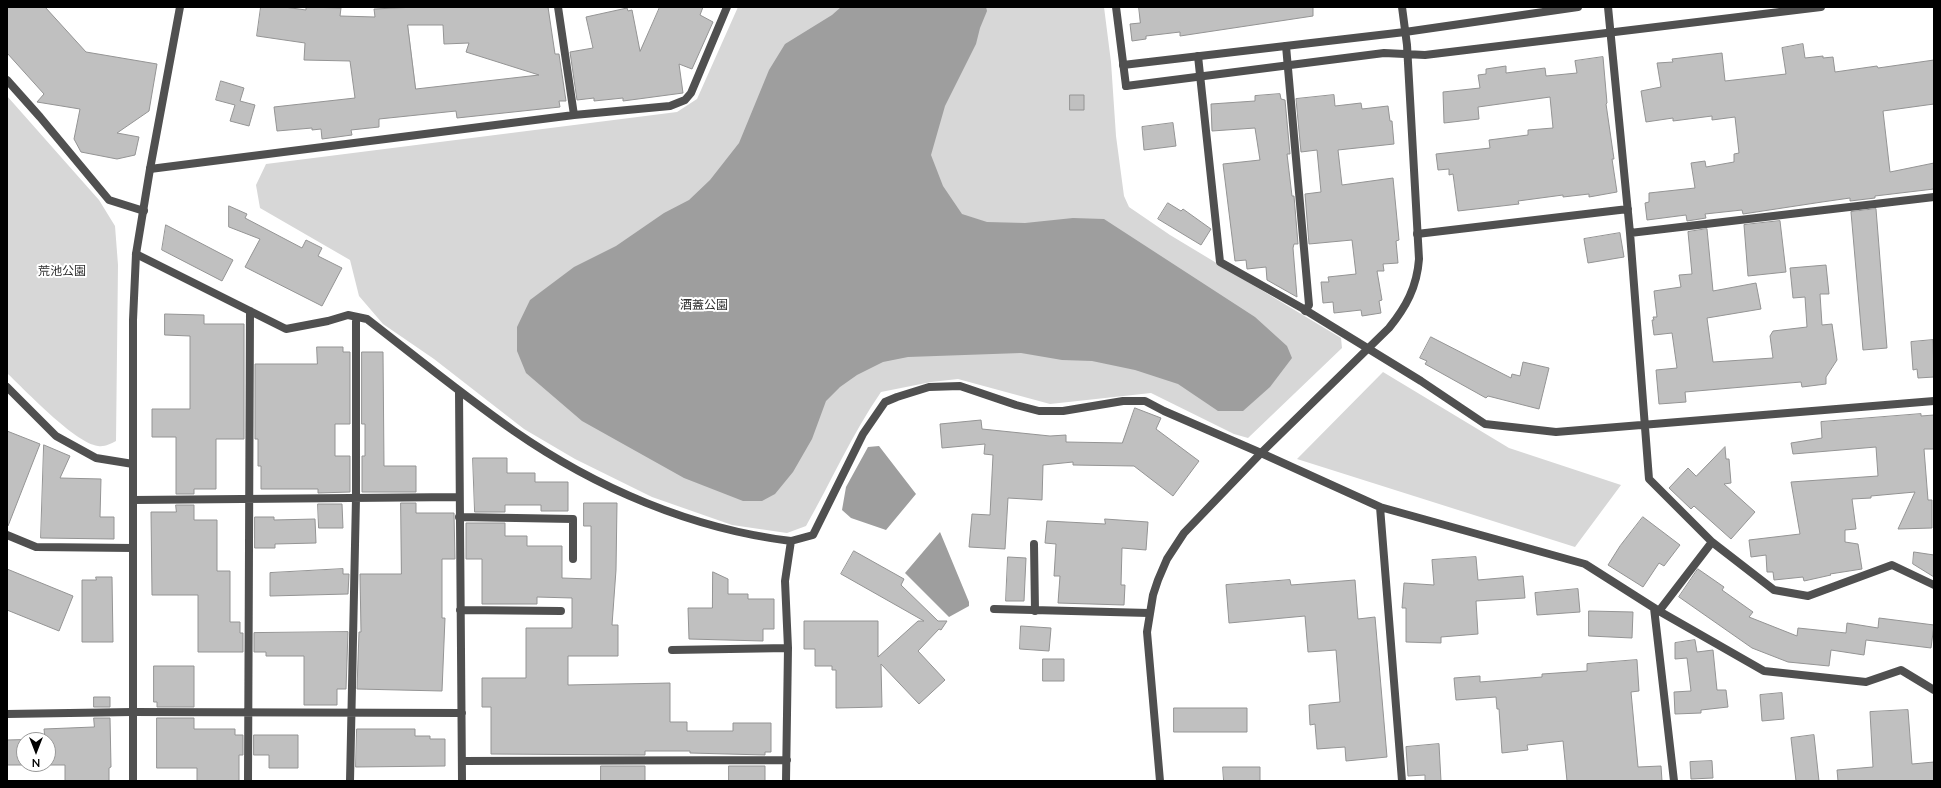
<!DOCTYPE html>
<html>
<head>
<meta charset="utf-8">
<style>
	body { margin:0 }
	#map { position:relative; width:1941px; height:788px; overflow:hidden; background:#fff; font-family:Lato,sans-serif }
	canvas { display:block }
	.frame { position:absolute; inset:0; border:8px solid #000; pointer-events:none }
	.north { position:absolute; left:16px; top:732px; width:40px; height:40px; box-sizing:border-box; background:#fff; border:1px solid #999; border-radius:50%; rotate:180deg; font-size:11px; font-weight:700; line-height:16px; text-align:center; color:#000 }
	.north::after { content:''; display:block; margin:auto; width:14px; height:18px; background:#000; clip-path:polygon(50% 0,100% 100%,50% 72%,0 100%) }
</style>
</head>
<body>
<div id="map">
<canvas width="1941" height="788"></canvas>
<div class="frame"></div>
<div class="north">N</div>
</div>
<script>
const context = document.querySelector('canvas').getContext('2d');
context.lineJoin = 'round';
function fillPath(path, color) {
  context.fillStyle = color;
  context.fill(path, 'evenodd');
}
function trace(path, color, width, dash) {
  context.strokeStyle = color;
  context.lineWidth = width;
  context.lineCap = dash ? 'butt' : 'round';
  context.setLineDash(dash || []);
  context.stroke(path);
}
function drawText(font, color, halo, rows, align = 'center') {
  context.font = font + ' Lato,"Noto Sans JP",sans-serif';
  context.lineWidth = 4;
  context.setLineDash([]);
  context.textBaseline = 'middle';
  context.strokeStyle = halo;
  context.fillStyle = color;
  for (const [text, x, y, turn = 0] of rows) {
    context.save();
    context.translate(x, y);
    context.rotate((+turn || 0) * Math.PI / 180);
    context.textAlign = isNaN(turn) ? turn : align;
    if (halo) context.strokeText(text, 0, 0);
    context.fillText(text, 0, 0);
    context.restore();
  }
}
const green = new Path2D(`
	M 738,7 L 1104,7 L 1111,62 L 1116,136 L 1124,196 L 1129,207 L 1170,235 L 1341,338 L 1342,348 L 1248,438 L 1234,434 L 1151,393 L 1050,404 L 958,379 L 931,382 L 881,392 C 852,434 831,482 806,526 L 787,533 L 732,525 L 652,497 L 575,459 L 524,429 L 434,359 L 383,324 L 359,296 L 350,260 L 260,208 L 256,185 L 266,164 L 677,112 L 697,99 Z
	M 7,96 L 99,200 L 115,226 L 118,265 L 116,441 C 110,444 105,447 98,446 C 75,443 25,390 7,373 Z
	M 1383,372 L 1509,448 L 1621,485 L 1575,547 L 1297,459 Z`);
const water = new Path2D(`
	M 841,7 L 986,7 L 987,11 L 980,28 L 976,44 L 945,106 L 931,155 L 943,186 L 962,214 L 987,222 L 1025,223 L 1073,218 L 1104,219 L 1255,317 L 1287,346 L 1292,358 L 1270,387 L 1243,411 L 1218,411 L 1178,384 L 1135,370 L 1092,361 L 1062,360 L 1021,353 L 908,357 L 883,362 L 857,375 L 840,387 L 826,401 L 812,439 L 793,472 L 775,494 L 762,501 L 743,501 L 684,478 L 582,421 L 526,373 L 517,351 L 517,327 L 530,300 L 574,267 L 616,246 L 664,213 L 689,200 L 710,180 L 739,143 L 769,70 L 785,44 L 832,15 Z
	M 879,446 L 916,494 L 886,530 L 851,518 L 842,510 L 846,487 L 868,447 Z
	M 940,532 L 969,602 L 969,606 L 949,617 L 905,573 Z`);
const building = new Path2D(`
	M 7,7 L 45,7 L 86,52 L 157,64 L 149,111 L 117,133 L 139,137 L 135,155 L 117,159 L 81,152 L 74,139 L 80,109 L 37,102 L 44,94 L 7,53 Z
	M 261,7 L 284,7 L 306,10 L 306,7 L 341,8 L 340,16 L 375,17 L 374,9 L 416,7 L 548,7 L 555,54 L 559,54 L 566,101 L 559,101 L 560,107 L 457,118 L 456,111 L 379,119 L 379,127 L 351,130 L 352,135 L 322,139 L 321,129 L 312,130 L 312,128 L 277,131 L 274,107 L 355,98 L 350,61 L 304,60 L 305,43 L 257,36 ZM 408,25 L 443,25 L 444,44 L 469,43 L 466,52 L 539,75 L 416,89 Z
	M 660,7 L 703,7 L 700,15 L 713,22 L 692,69 L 679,64 L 683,93 L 623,101 L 623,98 L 594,101 L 594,98 L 577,100 L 570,52 L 593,48 L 586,17 L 627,8 L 628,11 L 632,10 L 640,51 Z
	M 1139,7 L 1313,7 L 1313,16 L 1180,36 L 1180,32 L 1146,36 L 1146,39 L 1132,41 L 1130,24 L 1140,23 Z
	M 1803,44 L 1805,58 L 1823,56 L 1823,58 L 1833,57 L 1835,72 L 1877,66 L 1878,68 L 1934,60 L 1934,104 L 1883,111 L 1890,172 L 1934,163 L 1934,189 L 1875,196 L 1875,198 L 1850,201 L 1850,198 L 1822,202 L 1743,214 L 1742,210 L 1705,214 L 1706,218 L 1687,221 L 1686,215 L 1647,220 L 1645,203 L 1649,202 L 1649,193 L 1695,188 L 1691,163 L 1705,161 L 1706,167 L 1734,162 L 1734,154 L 1739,153 L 1735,117 L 1712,120 L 1712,116 L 1673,121 L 1673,118 L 1646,122 L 1641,91 L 1661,87 L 1657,63 L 1673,62 L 1672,59 L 1722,53 L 1725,81 L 1786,74 L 1782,48 Z
	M 1603,57 L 1607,103 L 1606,104 L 1614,159 L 1612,159 L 1617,192 L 1589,197 L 1589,194 L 1563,197 L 1563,195 L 1518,201 L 1519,204 L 1458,211 L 1453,174 L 1449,175 L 1449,169 L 1438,170 L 1436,154 L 1490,148 L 1489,140 L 1528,135 L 1528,130 L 1553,128 L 1550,97 L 1478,107 L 1479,119 L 1444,123 L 1443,92 L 1480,88 L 1478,75 L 1486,74 L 1486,69 L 1506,66 L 1506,73 L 1545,68 L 1546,76 L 1577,73 L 1575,61 Z
	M 221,81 L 244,88 L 240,101 L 255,105 L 249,126 L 230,121 L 235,105 L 216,100 Z
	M 1280,94 L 1281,99 L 1285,100 L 1290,154 L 1287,154 L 1292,196 L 1294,196 L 1298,244 L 1294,244 L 1293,248 L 1297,297 L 1267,280 L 1266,267 L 1247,269 L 1246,260 L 1235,261 L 1223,164 L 1260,160 L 1255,128 L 1212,131 L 1211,104 L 1255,101 L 1255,96 Z
	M 1070,95 L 1084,95 L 1084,110 L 1070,110 Z
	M 1334,95 L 1335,106 L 1361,103 L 1362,109 L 1388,106 L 1390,121 L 1392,121 L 1394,144 L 1338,150 L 1342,185 L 1393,178 L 1399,240 L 1396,241 L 1398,263 L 1383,264 L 1384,271 L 1377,271 L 1382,300 L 1379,301 L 1381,313 L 1362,316 L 1361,310 L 1334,313 L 1333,302 L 1323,303 L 1321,282 L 1329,282 L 1328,277 L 1356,274 L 1352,240 L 1309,244 L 1305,194 L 1321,192 L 1317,150 L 1301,152 L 1296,99 Z
	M 1173,123 L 1176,146 L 1144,150 L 1142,127 Z
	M 1168,203 L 1181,211 L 1183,209 L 1211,229 L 1201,245 L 1158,219 Z
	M 229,206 L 247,214 L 245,218 L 302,248 L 306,240 L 322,248 L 318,256 L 342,268 L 322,306 L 245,267 L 260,239 L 229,227 Z
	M 1876,209 L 1887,348 L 1863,350 L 1851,212 Z
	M 1780,221 L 1786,272 L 1748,276 L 1744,225 Z
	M 166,225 L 233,260 L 222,281 L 162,250 Z
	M 1707,229 L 1713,291 L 1756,283 L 1761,309 L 1707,318 L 1713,362 L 1773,358 L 1770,336 L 1773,331 L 1807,327 L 1805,297 L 1793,298 L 1790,268 L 1826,265 L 1829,294 L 1820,294 L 1822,325 L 1832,324 L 1837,360 L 1826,377 L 1826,384 L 1802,387 L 1801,382 L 1685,392 L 1686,402 L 1659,404 L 1656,370 L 1677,368 L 1672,333 L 1654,335 L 1652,320 L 1654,320 L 1653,317 L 1657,317 L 1654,291 L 1681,287 L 1679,275 L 1692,274 L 1688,232 Z
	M 1620,233 L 1624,257 L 1588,263 L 1584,239 Z
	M 165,314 L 204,315 L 204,324 L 244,324 L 244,439 L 216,439 L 216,489 L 194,489 L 194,494 L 176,494 L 176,437 L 152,437 L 152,409 L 190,409 L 190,336 L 165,335 Z
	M 1431,337 L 1511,378 L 1512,374 L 1520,376 L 1523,362 L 1549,368 L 1539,409 L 1488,396 L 1486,398 L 1425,364 L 1427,361 L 1420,358 Z
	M 1933,340 L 1934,377 L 1918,378 L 1917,369 L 1913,370 L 1911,342 Z
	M 317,347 L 343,347 L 343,352 L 350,352 L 350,424 L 335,424 L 335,456 L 350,456 L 350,492 L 318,493 L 318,489 L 261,489 L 261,466 L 258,466 L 258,439 L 255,439 L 255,364 L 317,364 Z
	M 362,352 L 383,352 L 384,466 L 416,466 L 416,492 L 362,492 L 362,456 L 365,456 L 365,424 L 362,424 Z
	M 1135,408 L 1161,418 L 1156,429 L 1199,461 L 1173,496 L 1134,466 L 1073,465 L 1073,462 L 1043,465 L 1042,500 L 1008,498 L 1005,549 L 969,547 L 972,514 L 990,515 L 993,455 L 984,454 L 985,444 L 942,448 L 940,424 L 981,420 L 982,429 L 1050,436 L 1066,435 L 1066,442 L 1122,443 Z
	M 1921,414 L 1921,416 L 1934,415 L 1934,449 L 1924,449 L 1928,500 L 1932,500 L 1932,528 L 1898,529 L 1915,492 L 1871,496 L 1871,498 L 1852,499 L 1856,529 L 1845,530 L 1845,542 L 1858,544 L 1862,569 L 1830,574 L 1831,575 L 1804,581 L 1803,577 L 1774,580 L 1773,572 L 1767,572 L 1766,555 L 1751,557 L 1749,540 L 1800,534 L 1791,482 L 1878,476 L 1876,447 L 1793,454 L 1791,443 L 1822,438 L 1821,422 Z
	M 7,431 L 40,444 L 8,526 L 7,526 Z
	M 44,445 L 70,456 L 60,478 L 101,479 L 100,517 L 114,517 L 114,539 L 41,538 Z
	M 1725,447 L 1726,459 L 1729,459 L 1731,483 L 1724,484 L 1755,512 L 1731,539 L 1694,506 L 1691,509 L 1669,488 L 1688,468 L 1696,476 Z
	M 473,458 L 507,458 L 507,473 L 535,473 L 535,482 L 568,482 L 568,511 L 541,511 L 541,505 L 505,505 L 505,512 L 475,512 Z
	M 401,503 L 416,503 L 416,513 L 454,513 L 455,559 L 442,559 L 442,618 L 445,618 L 442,691 L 357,689 L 359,632 L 361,632 L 360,574 L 401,574 Z
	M 584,503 L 617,503 L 616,570 L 612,625 L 618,625 L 618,656 L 568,656 L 568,685 L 670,683 L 670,722 L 687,722 L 687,731 L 733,731 L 733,723 L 771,723 L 771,752 L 765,752 L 765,755 L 690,753 L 690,751 L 645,751 L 645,755 L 491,754 L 491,707 L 482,707 L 482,678 L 526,678 L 526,628 L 572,628 L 572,598 L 537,597 L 537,604 L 482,604 L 482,559 L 466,559 L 466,523 L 505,523 L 505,536 L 527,536 L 527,546 L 562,546 L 562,578 L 591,579 L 591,526 L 584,526 Z
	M 318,504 L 342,504 L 343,528 L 319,528 Z
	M 176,505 L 194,505 L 194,520 L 217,520 L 217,571 L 230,571 L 230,622 L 240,622 L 240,633 L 243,633 L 243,652 L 198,652 L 198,595 L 152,595 L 151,512 L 176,512 Z
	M 255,517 L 274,517 L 274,520 L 315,519 L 316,543 L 275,544 L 275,548 L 255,548 Z
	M 1643,517 L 1680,545 L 1664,566 L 1659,563 L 1643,587 L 1608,565 L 1620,546 Z
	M 1105,519 L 1148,522 L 1146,550 L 1122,548 L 1121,585 L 1125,585 L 1124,605 L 1058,603 L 1060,576 L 1054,576 L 1056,544 L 1045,543 L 1047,521 L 1105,524 Z
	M 854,551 L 904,579 L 901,585 L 938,621 L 947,621 L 941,630 L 939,629 L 918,651 L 945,680 L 919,704 L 881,664 L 882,707 L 836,708 L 836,670 L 832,670 L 832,666 L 815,666 L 815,649 L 804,649 L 804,621 L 878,621 L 878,657 L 918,621 L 924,621 L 841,574 Z
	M 1914,552 L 1934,555 L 1934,577 L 1913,564 Z
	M 1008,557 L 1026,558 L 1024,601 L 1006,601 Z
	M 1476,557 L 1478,580 L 1523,576 L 1525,598 L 1476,601 L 1478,634 L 1441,637 L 1441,643 L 1406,642 L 1406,608 L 1402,608 L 1404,583 L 1434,585 L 1432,560 Z
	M 7,569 L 73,596 L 59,631 L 7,610 Z
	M 343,569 L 343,574 L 349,574 L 348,594 L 270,596 L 270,573 Z
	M 1698,569 L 1724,587 L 1722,590 L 1753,612 L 1749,617 L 1797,636 L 1798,628 L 1846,633 L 1847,623 L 1878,628 L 1879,618 L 1934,625 L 1931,648 L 1866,640 L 1864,655 L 1831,650 L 1829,666 L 1788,662 L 1752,648 L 1679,597 Z
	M 713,572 L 728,579 L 728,594 L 748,594 L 748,599 L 774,599 L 774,629 L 763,629 L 763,641 L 689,639 L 688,608 L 712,608 Z
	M 96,577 L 112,577 L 113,642 L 82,642 L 82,580 L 96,580 Z
	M 1290,580 L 1291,585 L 1355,580 L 1358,619 L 1375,617 L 1387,757 L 1346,761 L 1345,747 L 1317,749 L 1315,724 L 1310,725 L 1309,705 L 1340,702 L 1336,650 L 1308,652 L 1305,616 L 1229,623 L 1226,585 Z
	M 1578,589 L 1580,612 L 1537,615 L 1535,593 Z
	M 1589,611 L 1633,612 L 1632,638 L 1589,636 Z
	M 1021,626 L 1051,628 L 1049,651 L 1020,649 Z
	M 348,632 L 346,689 L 337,689 L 337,705 L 304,705 L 304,656 L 266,656 L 266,652 L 254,652 L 254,633 Z
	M 1695,640 L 1697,652 L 1713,650 L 1717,690 L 1726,690 L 1728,707 L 1701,710 L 1701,713 L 1675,714 L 1674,692 L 1691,691 L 1687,658 L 1675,659 L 1675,643 Z
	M 1043,659 L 1064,659 L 1064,681 L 1043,681 Z
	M 1637,660 L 1639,691 L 1631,692 L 1638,767 L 1661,766 L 1662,781 L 1567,781 L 1563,741 L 1527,745 L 1528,750 L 1502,753 L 1499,709 L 1497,709 L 1496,697 L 1456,700 L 1454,678 L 1480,676 L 1480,682 L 1542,677 L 1542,674 L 1587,671 L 1587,664 Z
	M 154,666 L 194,666 L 194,707 L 157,707 L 157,702 L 154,702 Z
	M 1782,693 L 1784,719 L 1762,721 L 1760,695 Z
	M 94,697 L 110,697 L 110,707 L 94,707 Z
	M 1174,708 L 1247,708 L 1247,732 L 1174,732 Z
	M 1908,710 L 1912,764 L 1934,762 L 1934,781 L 1838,781 L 1837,770 L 1873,767 L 1870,712 Z
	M 94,718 L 110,718 L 111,767 L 109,768 L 109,781 L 65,781 L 65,765 L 7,765 L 7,740 L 45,739 L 44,729 L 94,727 ZM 24,740 L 48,740 L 48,764 L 24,764 Z
	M 157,718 L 194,718 L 194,729 L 235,729 L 235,735 L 243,735 L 243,755 L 239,755 L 239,781 L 197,781 L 197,768 L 157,768 Z
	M 357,729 L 415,729 L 415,736 L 430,736 L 430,739 L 445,739 L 445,766 L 356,767 Z
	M 254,735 L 298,735 L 298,768 L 269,768 L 269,755 L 254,755 Z
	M 1814,735 L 1819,781 L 1796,781 L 1791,738 Z
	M 1439,744 L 1441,781 L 1425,781 L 1425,775 L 1408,776 L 1406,747 Z
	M 1712,761 L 1713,778 L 1691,779 L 1690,762 Z
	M 601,766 L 645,766 L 645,781 L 601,781 Z
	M 729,766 L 765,766 L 765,781 L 729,781 Z
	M 1223,767 L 1260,767 L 1260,781 L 1224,781 Z`);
const minor = new Path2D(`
	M 558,7 L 574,115
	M 1116,7 L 1126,86
	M 1608,7 L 1630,233 L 1649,479 L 1712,542 L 1659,611
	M 1286,46 L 1309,305 L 1305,311
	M 1198,56 L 1220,262 L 1302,308 L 1421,381 L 1485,424 L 1556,432 L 1934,401
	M 7,80 L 40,117 L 109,200 L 144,211
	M 150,169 L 574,115 L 670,106 L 685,100 L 691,93 L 727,7
	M 1630,233 L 1934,197
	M 1417,234 L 1628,209
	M 136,254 L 286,329 L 328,321 L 348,315 L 367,319 C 416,357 464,396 514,431 C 596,488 692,529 791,541 L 785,581 L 788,648 L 786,781
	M 7,387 L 56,436 L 96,458 L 133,464
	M 459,391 L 462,781
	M 133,500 L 459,497
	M 1380,507 L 1402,781
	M 459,517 L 573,519 L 573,559
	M 7,535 L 36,547 L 133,548
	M 791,541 L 813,535 L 863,434 L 885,402 L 897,397 L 929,387 L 960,386 L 1016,405 L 1039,411 L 1063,411 L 1123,401 L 1145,401 L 1164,411 L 1261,453 L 1380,507 L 1585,564 L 1659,611 L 1764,671 L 1866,682 L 1901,670 L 1934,690
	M 1712,542 L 1774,590 L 1808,596 L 1892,565 L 1934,585
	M 1034,544 L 1035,611
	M 1654,608 L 1674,781
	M 994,609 L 1149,613
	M 460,610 L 561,611
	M 672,650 L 788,648
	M 7,714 L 132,712 L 462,713
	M 462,761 L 787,760
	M 248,781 L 250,311
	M 350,781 L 356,498 L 356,317`);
const tertiary = new Path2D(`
	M 1123,65 L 1405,32 L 1578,7
	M 1126,86 L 1384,53 L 1425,55 L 1821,7
	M 133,781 L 133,320 L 136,254 L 150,169 L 180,7
	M 1160,781 L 1147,632 L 1153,595 L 1158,580 L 1167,559 L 1184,533 L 1261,453 L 1389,328 C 1406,307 1417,287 1419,259 L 1407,45 L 1402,7`);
const parkNames = [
	["荒池公園",62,271],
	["酒蓋公園",704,305]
];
fillPath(green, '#d7d7d7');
fillPath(water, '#9e9e9e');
fillPath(building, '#c0c0c0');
trace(building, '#949494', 1);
trace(minor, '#505050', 8);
trace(tertiary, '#505050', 8);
drawText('12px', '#2e2e2e', '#fff', parkNames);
</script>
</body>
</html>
